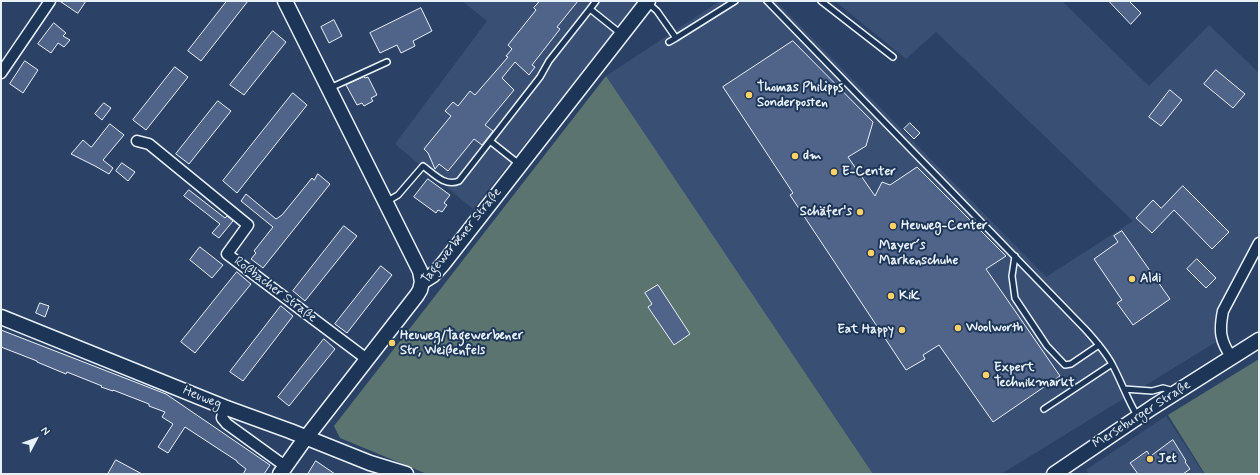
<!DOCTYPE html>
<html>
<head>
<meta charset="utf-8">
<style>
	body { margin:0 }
	#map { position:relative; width:1260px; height:475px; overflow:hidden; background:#2b4266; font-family:Mynerve,sans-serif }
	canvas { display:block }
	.frame { position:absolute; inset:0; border:2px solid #e8f1f8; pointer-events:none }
	.north { position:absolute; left:16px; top:419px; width:40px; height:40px; -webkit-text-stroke:3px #1d3557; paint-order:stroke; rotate:49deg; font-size:11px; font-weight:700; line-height:16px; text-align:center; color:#e8f1f8 }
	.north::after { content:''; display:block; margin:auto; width:14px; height:18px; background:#e8f1f8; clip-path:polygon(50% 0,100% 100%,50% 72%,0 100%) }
</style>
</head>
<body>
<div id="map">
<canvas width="1260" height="475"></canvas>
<div class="frame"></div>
<div class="north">N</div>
</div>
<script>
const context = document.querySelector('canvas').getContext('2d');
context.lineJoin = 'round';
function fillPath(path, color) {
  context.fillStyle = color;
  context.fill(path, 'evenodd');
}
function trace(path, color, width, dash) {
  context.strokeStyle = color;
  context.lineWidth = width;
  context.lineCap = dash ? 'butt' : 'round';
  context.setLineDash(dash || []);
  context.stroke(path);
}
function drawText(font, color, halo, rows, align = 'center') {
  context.font = font + ' Mynerve,sans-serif';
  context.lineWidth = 4;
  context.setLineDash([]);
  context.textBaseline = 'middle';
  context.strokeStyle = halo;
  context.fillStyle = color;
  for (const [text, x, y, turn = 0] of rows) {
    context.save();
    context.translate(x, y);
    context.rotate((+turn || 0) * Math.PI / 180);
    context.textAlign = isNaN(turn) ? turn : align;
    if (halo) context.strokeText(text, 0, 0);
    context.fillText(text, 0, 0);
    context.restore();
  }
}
const built = new Path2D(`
	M 462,1 L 639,1 L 473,209 L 395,144 L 487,21 Z
	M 720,1 L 776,1 L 1046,277 L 1133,221 L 936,32 L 906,59 L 835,1 L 1062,1 L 1149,86 L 1209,25 L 1259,73 L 1259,237 L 1221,308 L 1214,325 L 1216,342 L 1001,474 L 873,474 L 606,76 Z
	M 1166,416 L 1204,474 L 1089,474 L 1086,470 Z`);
const green = new Path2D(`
	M 606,76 L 873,474 L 427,474 L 340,438 L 334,426 Z
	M 1259,359 L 1259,474 L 1205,474 L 1168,415 Z`);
const building = new Path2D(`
	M 60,1 L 86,1 L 78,13 Z
	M 227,1 L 248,1 L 201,61 L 188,51 Z
	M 540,1 L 578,1 L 557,27 L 560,29 L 532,65 L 535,67 L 529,75 L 515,62 L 502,78 L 514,90 L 485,125 L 493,131 L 482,145 L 474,139 L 448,171 L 439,164 L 435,169 L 428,153 L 424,149 L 451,116 L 445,111 L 453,102 L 458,106 L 470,91 L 475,95 L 495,72 L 508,57 L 506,56 L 512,49 L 508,45 L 536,10 L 534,8 Z
	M 1109,1 L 1129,1 L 1141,13 L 1131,24 Z
	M 421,8 L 432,31 L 413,41 L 415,46 L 401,53 L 397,45 L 380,53 L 370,33 Z
	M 334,20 L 342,36 L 329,43 L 321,27 Z
	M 54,23 L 66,33 L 63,36 L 70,40 L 64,47 L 58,43 L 51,53 L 38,44 Z
	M 273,31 L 286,42 L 244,95 L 230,85 Z
	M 793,41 L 873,122 L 866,146 L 848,157 L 875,196 L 882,182 L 890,185 L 917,167 L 1006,256 L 986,269 L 1060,376 L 993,422 L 939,345 L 923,355 L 925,359 L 906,370 L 790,195 L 793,193 L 723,87 Z
	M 25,61 L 38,70 L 23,93 L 10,84 Z
	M 175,67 L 188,77 L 146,130 L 133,120 Z
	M 1216,70 L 1245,94 L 1233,108 L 1204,84 Z
	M 364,77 L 365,78 L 368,77 L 377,95 L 371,98 L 373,101 L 364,106 L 362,103 L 357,105 L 346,85 Z
	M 1170,90 L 1182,100 L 1161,126 L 1149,117 Z
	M 293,93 L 307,105 L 237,193 L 223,181 Z
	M 218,101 L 231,111 L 189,164 L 176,154 Z
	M 104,103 L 111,108 L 102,120 L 95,114 Z
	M 910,123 L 920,133 L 914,139 L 904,129 Z
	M 110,124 L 124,135 L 103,160 L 113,168 L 109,174 L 95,166 L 71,154 L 83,140 L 91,147 Z
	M 122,163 L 135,172 L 128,181 L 116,171 Z
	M 318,174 L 330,184 L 263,268 L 251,259 L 256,253 L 254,251 L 273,227 L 241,201 L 246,194 L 276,219 L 282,215 L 312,178 L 314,180 Z
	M 428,179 L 450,195 L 444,203 L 447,205 L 442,212 L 438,210 L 436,213 L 414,197 Z
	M 1183,186 L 1229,232 L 1212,249 L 1174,210 L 1152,233 L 1136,218 L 1153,200 L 1161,208 Z
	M 189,190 L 225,218 L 227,216 L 233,221 L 219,238 L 212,233 L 220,224 L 184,196 Z
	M 344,226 L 357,236 L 305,301 L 293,291 Z
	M 1122,231 L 1170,299 L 1133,325 L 1117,303 L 1122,300 L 1094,259 L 1118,242 L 1114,236 Z
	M 200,247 L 223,265 L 212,278 L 190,260 Z
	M 1197,259 L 1216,278 L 1206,288 L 1187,269 Z
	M 381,266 L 392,275 L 347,333 L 335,324 Z
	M 237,272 L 251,284 L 195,353 L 181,342 Z
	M 658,285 L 690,334 L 674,345 L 648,307 L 652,304 L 645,293 Z
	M 40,303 L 49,306 L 45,317 L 36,313 Z
	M 281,306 L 293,316 L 243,381 L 230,372 Z
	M 1,330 L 166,394 L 270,465 L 264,474 L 243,474 L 246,469 L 237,462 L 237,461 L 185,427 L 168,453 L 158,447 L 173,424 L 162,417 L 165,412 L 149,406 L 149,404 L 113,390 L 113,391 L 101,387 L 102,386 L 67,372 L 66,374 L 37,362 L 37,361 L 1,347 Z
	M 324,339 L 335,349 L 289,406 L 278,397 Z
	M 1173,440 L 1186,461 L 1185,462 L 1190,469 L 1183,474 L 1138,474 L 1130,463 L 1147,451 L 1150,456 Z
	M 116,460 L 142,474 L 108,474 Z
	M 316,461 L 335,474 L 308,474 Z`);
const lane = new Path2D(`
	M 596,1 L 590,9 L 620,33
	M 767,1 L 1085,329 C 1095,340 1106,352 1113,366 C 1122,383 1128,401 1138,417
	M 821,1 L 893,57
	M 648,3 L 657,11 L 676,38 L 669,42
	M 676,38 L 735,1
	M 330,88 L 387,62
	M 490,141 L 519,164
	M 386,202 L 398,195 L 423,166 C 434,174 445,187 459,181 L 540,77 L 549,61 L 590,9
	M 1015,256 L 1012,276 L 1015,298 L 1047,346 L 1065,365 L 1071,364 L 1099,345
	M 1124,389 L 1152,391 L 1163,388 L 1174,391
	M 1044,409 L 1112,364`);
const street = new Path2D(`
	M 1,73 L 50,1
	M 137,141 L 149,144 L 248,225 L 227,254 L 368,360
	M 1232,358 C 1220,341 1219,331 1223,311 L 1259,243
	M 224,407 L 222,418 L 227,424 L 285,466`);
const secondary = new Path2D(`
	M 285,1 L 420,271 L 422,282
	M 1,317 L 224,407 L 290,431 L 370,463 L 406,474
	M 280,474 L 302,443 L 417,295 L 420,290 L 422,282 L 433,275 L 443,264 L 648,1
	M 1054,474 L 1153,407 L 1259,340`);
const markers = [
	[749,95,4,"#ffd166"],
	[795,156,4,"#ffd166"],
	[834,172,4,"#ffd166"],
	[860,212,4,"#ffd166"],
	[893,226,4,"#ffd166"],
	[871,253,4,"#ffd166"],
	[1132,279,4,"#ffd166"],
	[891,296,4,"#ffd166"],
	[958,328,4,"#ffd166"],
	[902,330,4,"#ffd166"],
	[392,343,4,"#ffd166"],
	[986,375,4,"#ffd166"],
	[1150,459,4,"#ffd166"]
];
const poiNames = [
	["Thomas Philipps",757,88],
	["Sonderposten",757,103],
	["dm",803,156],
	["E-Center",842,172],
	["Schäfer's",852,212,"right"],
	["Heuweg-Center",901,226],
	["Mayer´s",879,246],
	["Markenschuhe",879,261],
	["Aldi",1140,279],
	["KiK",899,296],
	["Woolworth",966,328],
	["Eat Happy",894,330,"right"],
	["Heuweg/Tagewerbener",400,336],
	["Str, Weißenfels",400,351],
	["Expert",994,368],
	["Technikmarkt",994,383],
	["Jet",1158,459]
];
const streetNames = [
	["Tagewerbener Straße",462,236,-51],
	["Roßbacher Straße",275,290,37],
	["Heuweg",202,398,22],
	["Merseburger Straße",1142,415,-33]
];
fillPath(built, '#3a4f74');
fillPath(green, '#5c7470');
fillPath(building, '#50648a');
trace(building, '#e8f1f8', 1);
trace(lane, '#e8f1f8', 8);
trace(street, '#e8f1f8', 13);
trace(secondary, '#e8f1f8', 17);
trace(lane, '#1d3557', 5);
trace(street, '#1d3557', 10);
trace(secondary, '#1d3557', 14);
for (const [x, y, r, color] of markers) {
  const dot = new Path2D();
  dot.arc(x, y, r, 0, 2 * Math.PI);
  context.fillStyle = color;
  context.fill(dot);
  trace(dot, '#1d3557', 1.5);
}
drawText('bold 13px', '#e8f1f8', '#1d3557', poiNames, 'left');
drawText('13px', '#e8f1f8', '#1d3557', streetNames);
</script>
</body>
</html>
